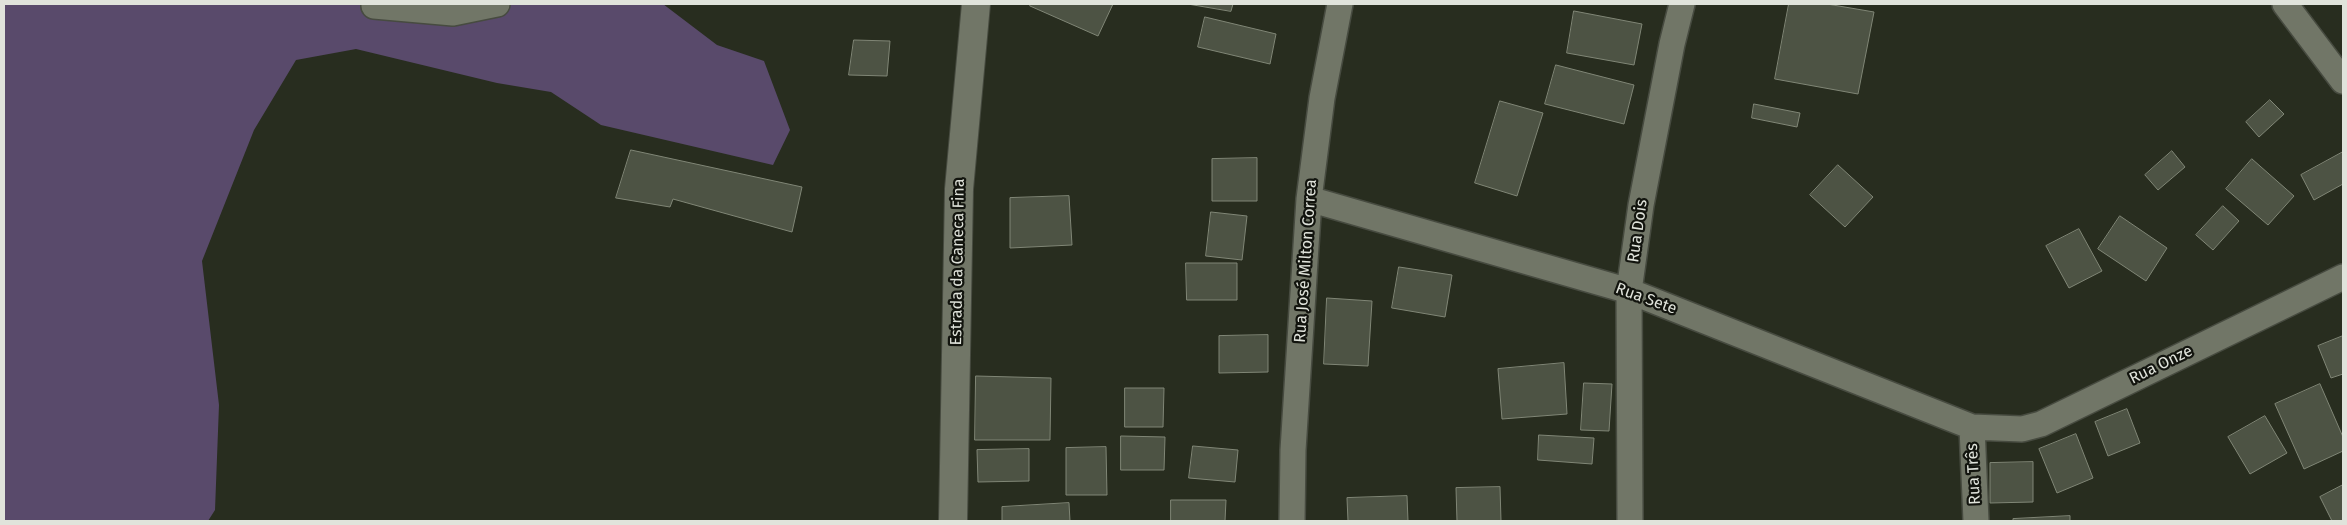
<!DOCTYPE html>
<html>
<head>
<meta charset="utf-8">
<style>
	body { margin:0 }
	#map { position:relative; width:2347px; height:525px; overflow:hidden; background:#282d1f; font-family:"Fira Sans",sans-serif }
	canvas { display:block }
	.frame { position:absolute; inset:0; border:5px solid #e0e3db; pointer-events:none }
</style>
</head>
<body>
<div id="map">
<canvas width="2347" height="525"></canvas>
<div class="frame"></div>
</div>
<script>
const context = document.querySelector('canvas').getContext('2d');
context.lineJoin = 'round';
function fillPath(path, color) {
  context.fillStyle = color;
  context.fill(path, 'evenodd');
}
function trace(path, color, width, dash) {
  context.strokeStyle = color;
  context.lineWidth = width;
  context.lineCap = dash ? 'butt' : 'round';
  context.setLineDash(dash || []);
  context.stroke(path);
}
function drawText(font, color, halo, rows, align = 'center') {
  context.font = font + ' "Fira Sans",sans-serif';
  context.lineWidth = 4.5;
  context.setLineDash([]);
  context.textBaseline = 'middle';
  context.strokeStyle = halo;
  context.fillStyle = color;
  for (const [text, x, y, turn = 0] of rows) {
    context.save();
    context.translate(x, y);
    context.rotate((+turn || 0) * Math.PI / 180);
    context.textAlign = isNaN(turn) ? turn : align;
    if (halo) context.strokeText(text, 0, 0);
    context.fillText(text, 0, 0);
    context.restore();
  }
}
const forest = new Path2D(`
	M 4,4 L 663,4 L 717,45 L 764,61 L 790,130 L 773,165 L 601,125 L 551,92 L 497,83 L 356,49 L 296,60 L 254,130 L 202,261 L 219,405 L 215,510 L 208,521 L 4,521 Z`);
const building = new Path2D(`
	M 1031,4 L 1113,4 L 1098,36 L 1030,6 Z
	M 1188,4 L 1233,4 L 1231,11 Z
	M 1789,4 L 1827,4 L 1874,12 L 1858,94 L 1775,79 Z
	M 1574,11 L 1642,24 L 1634,65 L 1567,53 Z
	M 1205,17 L 1276,34 L 1270,64 L 1198,47 Z
	M 854,40 L 890,41 L 887,76 L 849,75 Z
	M 1556,65 L 1634,85 L 1624,124 L 1545,104 Z
	M 2270,100 L 2284,114 L 2259,137 L 2246,122 Z
	M 1500,101 L 1543,113 L 1517,196 L 1475,183 Z
	M 1754,104 L 1800,113 L 1797,127 L 1752,118 Z
	M 631,150 L 802,187 L 792,232 L 673,199 L 670,207 L 616,198 Z
	M 2172,151 L 2185,167 L 2158,190 L 2145,175 Z
	M 2343,152 L 2343,184 L 2314,200 L 2301,175 Z
	M 1257,158 L 1257,201 L 1212,201 L 1212,159 Z
	M 2252,159 L 2294,196 L 2268,225 L 2226,189 Z
	M 1838,165 L 1873,197 L 1845,227 L 1810,195 Z
	M 1069,196 L 1072,245 L 1010,248 L 1010,198 Z
	M 2223,206 L 2239,221 L 2213,250 L 2196,235 Z
	M 1211,212 L 1247,216 L 1242,260 L 1206,256 Z
	M 2120,216 L 2167,248 L 2146,281 L 2098,249 Z
	M 2079,229 L 2102,271 L 2069,288 L 2046,246 Z
	M 1186,263 L 1237,263 L 1237,300 L 1187,300 Z
	M 1399,267 L 1452,275 L 1445,317 L 1392,308 Z
	M 1327,298 L 1372,301 L 1368,366 L 1324,364 Z
	M 1268,335 L 1268,372 L 1219,373 L 1219,336 Z
	M 2343,336 L 2343,374 L 2331,378 L 2318,346 Z
	M 1564,363 L 1567,414 L 1502,419 L 1498,369 Z
	M 976,376 L 1051,378 L 1050,440 L 975,440 Z
	M 1584,383 L 1612,384 L 1609,431 L 1581,430 Z
	M 2320,384 L 2343,437 L 2343,451 L 2304,469 L 2275,404 Z
	M 1125,388 L 1164,388 L 1163,427 L 1125,427 Z
	M 2127,409 L 2140,443 L 2108,456 L 2095,422 Z
	M 2265,416 L 2287,453 L 2250,474 L 2228,437 Z
	M 2076,434 L 2093,478 L 2057,493 L 2039,449 Z
	M 1539,435 L 1594,438 L 1592,464 L 1538,460 Z
	M 1121,436 L 1165,437 L 1164,470 L 1121,470 Z
	M 1193,446 L 1238,450 L 1235,482 L 1189,478 Z
	M 1106,447 L 1107,495 L 1066,495 L 1066,448 Z
	M 1029,449 L 1029,481 L 978,482 L 977,450 Z
	M 2033,462 L 2033,502 L 1990,503 L 1990,463 Z
	M 2343,485 L 2343,521 L 2332,521 L 2320,497 Z
	M 1500,487 L 1501,521 L 1457,521 L 1456,488 Z
	M 1407,496 L 1408,521 L 1348,521 L 1347,498 Z
	M 1171,500 L 1226,500 L 1225,521 L 1171,521 Z
	M 1069,503 L 1070,521 L 1002,521 L 1002,507 Z
	M 2070,516 L 2070,521 L 2013,521 L 2013,519 Z`);
const street = new Path2D(`
	M 2285,4 L 2343,81
	M 374,6 L 453,13 L 497,4
	M 1309,199 L 1629,291 L 1972,427 L 2022,429 L 2041,424 L 2343,277
	M 1972,427 L 1976,521
	M 1292,521 L 1293,450 L 1309,199 L 1322,98 L 1340,4
	M 1630,521 L 1629,291 L 1641,205 L 1672,44 L 1682,4`);
const secondary = new Path2D(`
	M 953,521 L 959,189 L 976,4`);
const streetNames = [
	["Rua Dois",1638,231,-82],
	["Rua José Milton Correa",1306,261,-86],
	["Estrada da Caneca Fina",958,262,-89],
	["Rua Sete",1646,299,20],
	["Rua Onze",2161,365,-26],
	["Rua Três",1974,474,-93]
];
fillPath(forest, '#594a6b');
fillPath(building, '#4d5344');
trace(building, '#808676', 1);
trace(street, '#474b40', 28);
trace(secondary, '#474b40', 30);
trace(street, '#717667', 25);
trace(secondary, '#717667', 28);
drawText('16px', '#e0e3db', '#12140e', streetNames);
</script>
</body>
</html>
